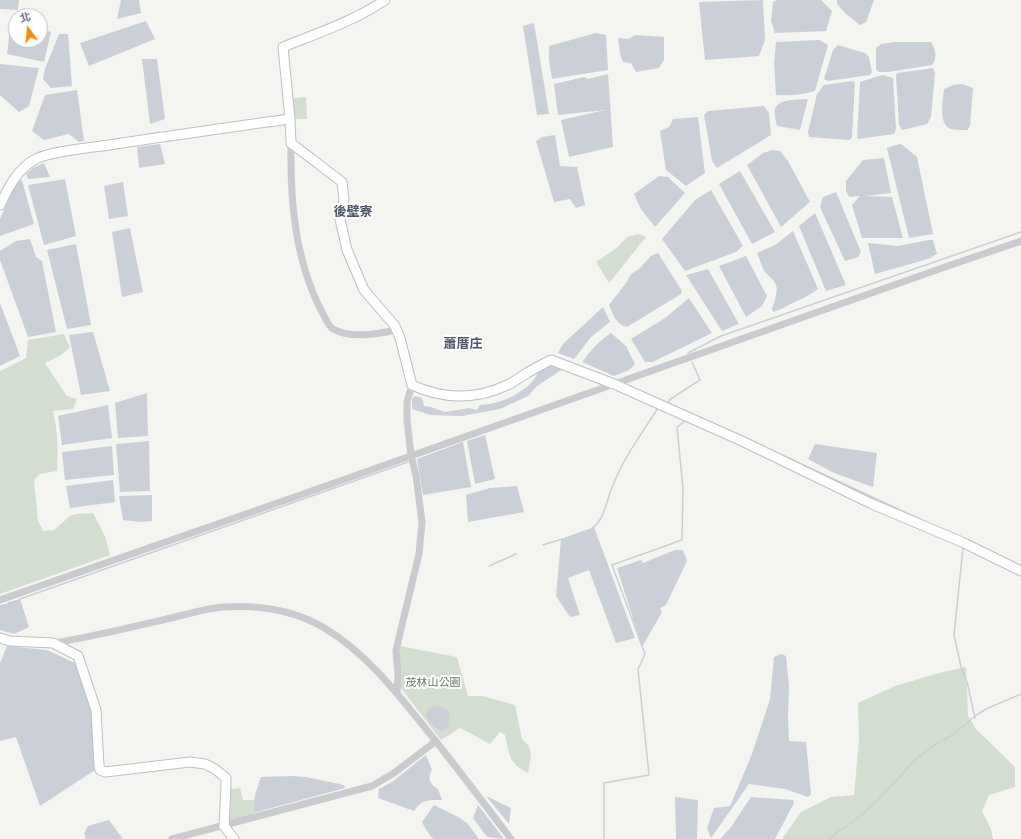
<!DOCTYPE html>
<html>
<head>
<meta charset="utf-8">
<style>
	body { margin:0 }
	#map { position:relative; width:1021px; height:839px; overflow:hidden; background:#f4f5f1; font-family:Mulish,"Noto Sans TC",sans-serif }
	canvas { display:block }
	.north { position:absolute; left:8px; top:8px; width:40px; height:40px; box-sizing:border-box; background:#fff; border:1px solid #c0c3ce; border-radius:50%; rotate:345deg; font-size:11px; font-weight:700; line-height:16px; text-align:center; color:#616a85 }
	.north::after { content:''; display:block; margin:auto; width:14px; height:18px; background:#f48c12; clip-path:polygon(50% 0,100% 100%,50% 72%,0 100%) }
</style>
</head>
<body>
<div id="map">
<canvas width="1021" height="839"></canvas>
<div class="north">北</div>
</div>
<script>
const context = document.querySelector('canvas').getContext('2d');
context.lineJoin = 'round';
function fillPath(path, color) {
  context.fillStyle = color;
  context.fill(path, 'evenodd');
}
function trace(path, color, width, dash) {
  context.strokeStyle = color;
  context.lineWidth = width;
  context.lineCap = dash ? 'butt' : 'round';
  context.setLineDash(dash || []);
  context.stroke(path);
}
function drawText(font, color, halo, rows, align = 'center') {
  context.font = font + ' Mulish,"Noto Sans TC",sans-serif';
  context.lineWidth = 4;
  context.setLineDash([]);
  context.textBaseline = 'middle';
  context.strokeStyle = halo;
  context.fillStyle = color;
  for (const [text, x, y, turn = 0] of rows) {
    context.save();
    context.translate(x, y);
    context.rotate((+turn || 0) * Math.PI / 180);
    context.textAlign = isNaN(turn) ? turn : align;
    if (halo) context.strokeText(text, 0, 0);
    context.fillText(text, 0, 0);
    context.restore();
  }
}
const green = new Path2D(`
	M 306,97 L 307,119 L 290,119 L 288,99 Z
	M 638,234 L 646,237 L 609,283 L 596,262 L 618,247 L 627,237 Z
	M 64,334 L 70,347 L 61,355 L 45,363 L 67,396 L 77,399 L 73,409 L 53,411 C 58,431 58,451 57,471 L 40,474 L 34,480 L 38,521 L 43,531 L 54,530 L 70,516 L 76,514 L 93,513 L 105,536 L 110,555 L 0,594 L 0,371 L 26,358 L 28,340 Z
	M 400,646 L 457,657 L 468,696 L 483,696 L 515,705 L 522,739 L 529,746 L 531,755 L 528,773 C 509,764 509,754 505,735 L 500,732 L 490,744 L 460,728 L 441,740 L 397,683 Z
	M 966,667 L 968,716 L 976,729 L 1015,767 L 1015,787 L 989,795 L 982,811 L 991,829 L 993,839 L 782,839 L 801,812 L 831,797 L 854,795 L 859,740 L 858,703 L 895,686 L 939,673 Z
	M 240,788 L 243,800 L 254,800 L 253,818 L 224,826 L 226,790 Z`);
const water = new Path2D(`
	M 0,0 L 19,0 L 18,10 L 0,9 Z
	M 121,0 L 139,0 L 141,13 L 117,19 Z
	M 763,0 L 765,40 L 759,56 L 705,60 L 699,2 Z
	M 777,0 L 821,0 L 832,11 L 826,31 L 775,33 L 771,21 L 773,2 Z
	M 837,0 L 874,0 L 866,22 L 860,25 L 846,14 L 837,4 Z
	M 11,20 L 16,21 L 16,40 L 40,40 L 40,29 L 51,32 L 44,62 L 7,54 Z
	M 146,21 L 155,39 L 89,66 L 80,43 Z
	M 534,23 L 549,114 L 537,115 L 523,26 Z
	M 596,33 L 606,35 L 608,70 L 552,79 L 549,60 L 549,46 Z
	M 59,34 L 68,34 L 72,86 L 51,88 L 43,79 L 45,69 Z
	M 635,35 L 664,37 L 664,60 L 659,68 L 636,72 L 631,63 L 623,62 L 620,54 L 618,38 L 629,39 Z
	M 819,40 L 828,45 L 815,91 C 802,95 789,96 776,95 L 774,63 L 776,42 Z
	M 894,42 L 931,42 C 935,48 938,58 932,65 L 888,72 L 879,72 L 876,69 L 876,48 L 881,44 Z
	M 838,45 L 865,53 L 869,57 L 872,72 L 870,75 L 828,81 L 824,79 L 833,50 Z
	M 142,59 L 157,59 L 165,119 L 150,124 Z
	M 0,64 L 39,68 L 29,106 L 19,112 L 0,95 Z
	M 933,68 L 935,73 L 931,117 L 927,124 L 902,130 L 899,125 L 896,75 L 898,73 Z
	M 608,74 L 613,147 L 569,157 L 561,120 L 605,110 L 558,115 L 554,84 L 584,77 L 588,79 Z
	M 882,75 L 893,78 L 896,129 L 894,134 L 858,139 L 857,137 L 860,82 Z
	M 852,81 L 855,82 L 852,137 L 850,140 L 809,137 L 808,132 L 817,94 L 824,85 Z
	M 962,84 L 973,88 L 970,126 L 967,130 C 962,130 956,130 951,129 C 938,125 943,100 944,89 L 953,85 Z
	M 77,90 L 84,141 L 79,142 L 69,134 L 44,140 L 32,131 L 45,95 Z
	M 808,99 L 800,130 L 777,126 C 776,121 774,114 775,109 C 779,98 798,100 808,99 Z
	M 764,106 L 769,113 L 771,135 L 717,168 L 712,161 L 704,115 L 708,111 Z
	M 698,117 L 705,173 L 686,186 L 666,170 L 660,131 L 669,127 L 673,119 Z
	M 555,135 L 560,166 L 577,167 L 585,205 L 576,208 L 570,199 L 554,202 L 536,141 L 542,137 Z
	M 160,144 L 165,164 L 139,168 L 137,147 Z
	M 901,144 L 917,157 L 933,234 L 909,238 L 887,148 L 892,146 Z
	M 772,150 L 780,151 L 788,161 L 810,202 L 781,227 L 747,165 L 763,153 Z
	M 884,158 L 891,193 L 865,196 L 892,197 L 903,238 L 862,238 L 852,205 L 860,196 L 849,197 L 846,191 L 846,181 L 863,160 Z
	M 44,163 L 50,177 L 28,179 L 26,174 L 33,168 Z
	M 740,171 L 775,232 L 752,244 L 719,184 Z
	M 659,176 L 668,177 L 685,193 L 655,227 L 641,209 L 634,194 Z
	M 65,179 L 76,236 L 44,245 L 28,185 Z
	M 22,180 L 34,224 L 0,236 L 0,219 L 16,182 Z
	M 123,182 L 128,216 L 109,219 L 104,186 Z
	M 711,190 L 743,246 L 736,252 L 685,271 L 662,239 L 695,200 Z
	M 836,192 L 861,252 L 858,257 L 845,261 L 820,207 L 823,197 Z
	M 815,213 L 846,285 L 826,291 L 799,226 Z
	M 130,228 L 143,292 L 122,297 L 112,232 Z
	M 793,231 L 818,289 C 809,296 805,297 795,302 C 787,305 782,310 773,312 L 772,308 L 775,301 L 777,288 L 774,281 L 764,271 L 757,253 L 775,245 Z
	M 30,239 L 36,257 L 42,261 L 56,332 L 28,337 L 0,260 L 0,251 L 16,241 Z
	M 929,240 L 933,240 L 937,254 L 928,259 L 875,274 L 868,243 L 898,246 Z
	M 76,244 L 91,325 L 67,329 L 47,250 Z
	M 658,253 L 682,291 L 681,294 L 627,327 C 615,324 614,316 609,305 L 626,283 L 631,274 L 639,269 L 651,256 Z
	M 746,256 L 767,296 L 762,306 L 746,317 L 719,266 Z
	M 708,269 L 739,324 L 722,331 L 686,275 Z
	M 689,298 L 712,333 L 661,358 L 653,362 L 645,362 L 631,339 L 665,318 Z
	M 0,303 L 20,356 L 0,366 Z
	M 603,307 L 610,322 L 591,337 L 574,359 L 558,353 L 563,344 Z
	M 93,332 L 110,391 L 81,395 L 69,335 Z
	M 611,333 L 626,346 L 635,364 L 629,370 L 614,376 L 582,362 C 591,350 599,341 611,333 Z
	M 554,366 L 563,369 L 537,386 L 528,396 L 500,409 L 462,416 L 431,415 L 412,409 L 412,399 L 415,396 L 422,398 L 424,406 L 431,407 L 445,412 L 469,408 L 477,410 L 480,405 C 500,405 534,390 539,369 L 546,367 Z
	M 147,393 L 148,436 L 118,438 L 115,403 Z
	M 108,405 L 112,438 L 62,445 L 58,416 Z
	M 485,435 L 495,479 L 475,484 L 467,441 Z
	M 149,441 L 150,491 L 120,492 L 116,444 Z
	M 463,442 L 471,487 L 423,495 L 417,459 Z
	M 815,444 L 877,453 L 873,487 L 834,473 L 808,459 Z
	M 112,446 L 114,475 L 65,480 L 62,452 Z
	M 113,480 L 115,502 L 70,508 L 66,486 Z
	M 517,486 L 524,512 L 468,522 L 466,495 L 490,488 Z
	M 152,495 L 152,521 L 141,522 L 123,520 L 119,496 Z
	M 594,527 L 635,638 L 616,643 L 589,570 L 568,578 L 580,615 L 570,617 L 556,596 L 561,539 Z
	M 675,550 L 683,550 L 687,561 L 666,605 L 660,608 L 662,612 L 642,647 L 617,568 L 641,560 L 643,563 Z
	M 20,599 L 29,627 L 14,634 L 0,630 L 0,606 Z
	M 7,646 L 47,650 L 77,664 L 90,702 L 95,735 L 95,770 L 40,806 L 16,737 L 0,741 L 0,663 Z
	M 781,654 L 786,656 L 789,685 L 788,717 L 789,741 L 806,742 L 811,794 L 808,797 L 785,789 L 749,784 L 711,838 L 707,828 L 714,808 L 730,806 L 752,754 L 770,699 L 774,657 Z
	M 436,706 L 445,708 L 450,714 L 448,728 L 442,731 C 432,727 423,719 429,708 Z
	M 426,755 L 432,770 C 427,778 430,785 438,789 L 442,800 C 428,800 422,799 414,811 L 378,798 L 379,789 L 392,782 Z
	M 291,776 L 306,777 L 344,785 L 345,788 L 253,813 L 255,795 L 261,777 Z
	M 486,796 L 511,808 L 509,824 Z
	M 675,797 L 698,800 L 697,839 L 676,839 Z
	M 751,797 L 793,800 L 794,803 L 775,839 L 720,839 L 731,827 Z
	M 434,805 L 460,818 L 468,824 L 479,839 L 433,839 L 426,830 L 422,822 Z
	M 478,805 L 504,839 L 487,837 L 473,818 Z
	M 109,820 L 123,839 L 86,839 L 84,834 L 88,826 Z`);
const stream = new Path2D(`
	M 688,353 L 721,336 L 1021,232
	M 670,404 L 668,403 L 669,400 L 700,380 L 692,362
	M 784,456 L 926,522
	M 592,528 C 605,520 607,498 613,485 C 624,457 642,433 658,408
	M 543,545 L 562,539
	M 963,548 L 954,635 L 961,667 L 967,682 L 975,718
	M 489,566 L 516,554
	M 20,599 L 408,462
	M 8,603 L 16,601
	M 0,606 L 5,605
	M 604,839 L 604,783 L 649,775 L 638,669 L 645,654 L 612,565 L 682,540 L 683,489 L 677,427 L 685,421
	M 828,839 L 859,817 L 878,800 L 916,759 L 936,744 L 954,734 L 975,716 L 986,709 L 1021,694`);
const street = new Path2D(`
	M 291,143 C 290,200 295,261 322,312 C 325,317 328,326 333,329 C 351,339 378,334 396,330
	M 0,600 L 306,493 L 945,267 L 1021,241
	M 53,643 C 92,637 132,627 171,618 C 188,614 207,608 224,607 C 260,605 295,610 326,629 C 366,653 397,693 426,729 C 455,765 483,802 511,839
	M 397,692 L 398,676 L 396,650 L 419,554 L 422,522 L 416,476 L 411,455 L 407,420 L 407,402 L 412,385
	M 172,839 L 372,786 L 394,773 L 436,741`);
const secondary = new Path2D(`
	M 290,119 L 291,143 L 342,182 L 344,199 L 340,219 L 347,250 L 364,290 L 395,326 L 400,338 L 412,385 C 442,399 475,400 505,386 C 513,383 520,377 527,373 C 535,368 543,364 551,360 L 614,384 L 744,442 L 872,504 L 962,542 L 1021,571
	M 0,205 C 8,188 17,170 34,160 C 49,151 90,148 109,145 C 169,136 229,127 290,119 L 283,47 C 318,33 354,21 385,0
	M 0,638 L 10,641 L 53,643 L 78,656 L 96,710 L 99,766 L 100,770 L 105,772 L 190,762 L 205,764 L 215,769 L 226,778 L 226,787 L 224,826 L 234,839`);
const parkNames = [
	["茂林山公園",433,683]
];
const quarterNames = [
	["後壁寮",353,212],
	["蕭厝庄",463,344]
];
fillPath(green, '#d3ded1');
fillPath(water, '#cbcfd7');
trace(stream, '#cbcfd7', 1.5);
trace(secondary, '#bdbfc5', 11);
trace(street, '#c9cbcf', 7);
trace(secondary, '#fff', 9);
drawText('11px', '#617c63', '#fff', parkNames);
drawText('bold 13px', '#505669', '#fff', quarterNames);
</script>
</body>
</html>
